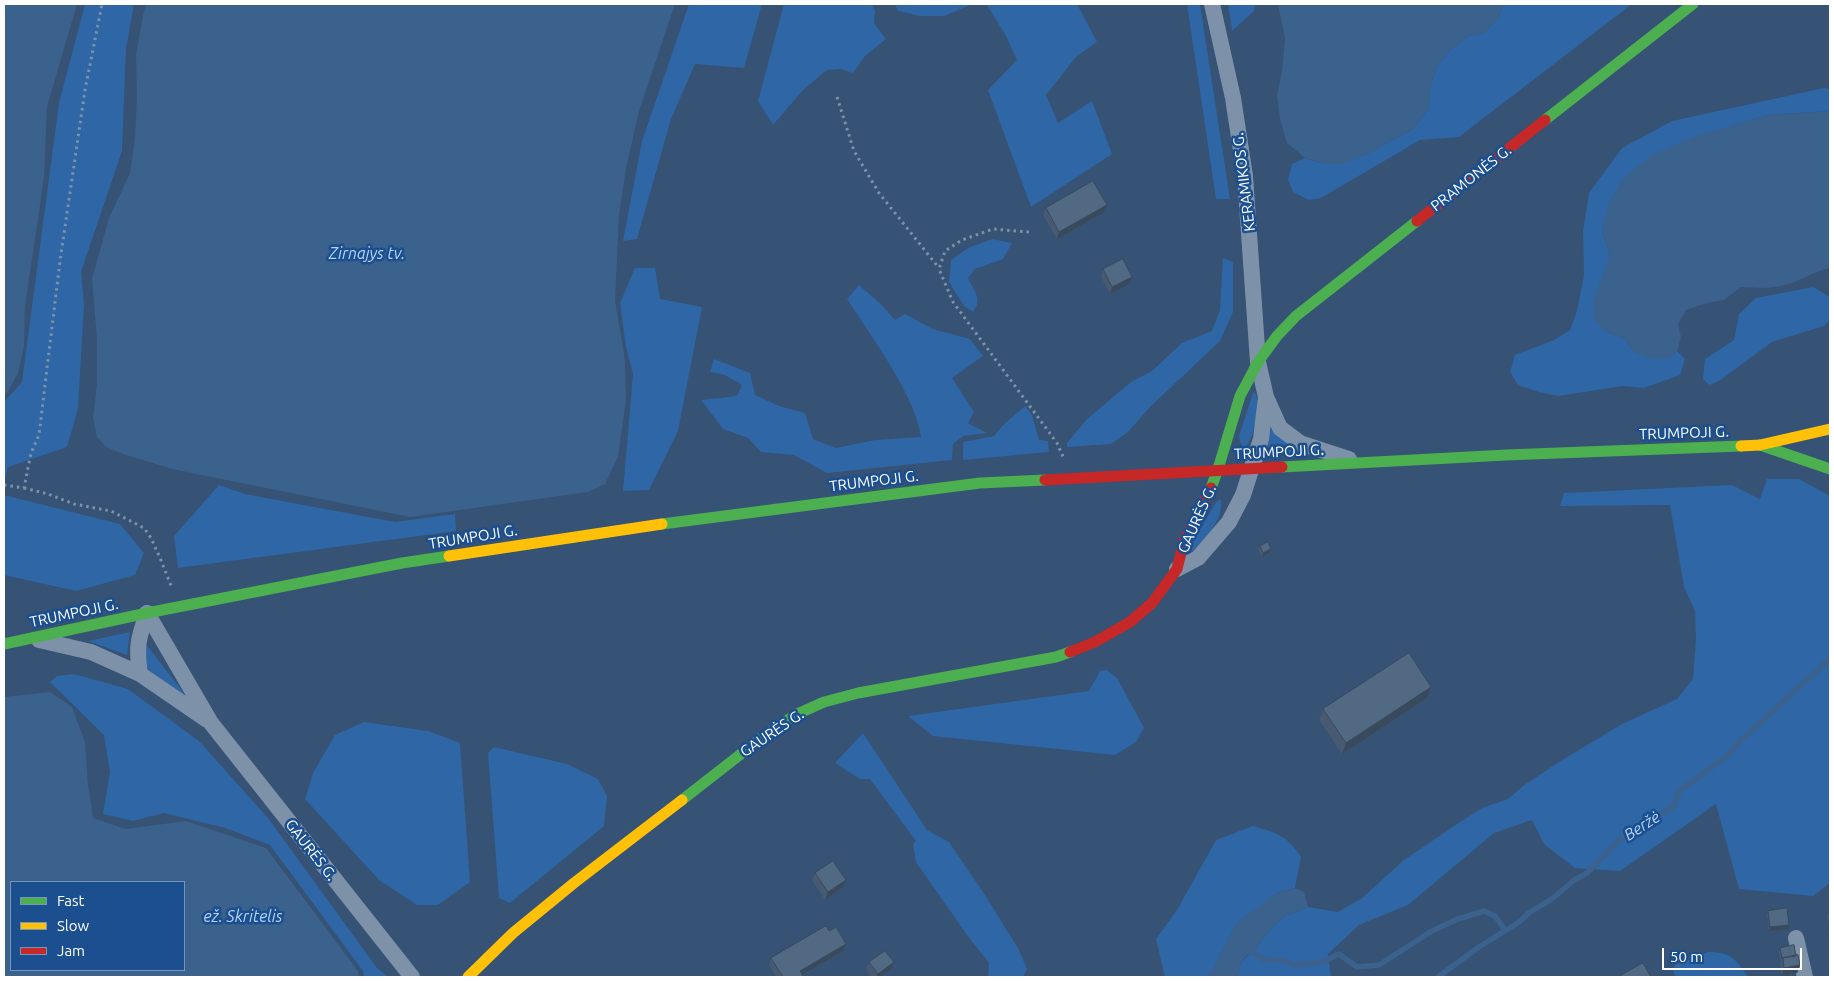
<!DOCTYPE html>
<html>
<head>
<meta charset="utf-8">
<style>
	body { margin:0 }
	#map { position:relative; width:1834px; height:981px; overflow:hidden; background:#365274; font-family:Ubuntu,sans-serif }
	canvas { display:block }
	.frame { position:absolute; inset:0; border:5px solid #fff; pointer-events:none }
	.legend { position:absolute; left:10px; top:881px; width:175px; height:90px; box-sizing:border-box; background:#1b4f8f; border:1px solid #7695bc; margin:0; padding:6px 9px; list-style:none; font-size:15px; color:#fff }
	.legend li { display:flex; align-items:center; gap:10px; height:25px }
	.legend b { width:25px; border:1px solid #7695bc }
	.scale { position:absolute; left:1662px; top:948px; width:140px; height:22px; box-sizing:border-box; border:2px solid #fff; border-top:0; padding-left:6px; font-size:15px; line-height:18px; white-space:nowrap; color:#fff; -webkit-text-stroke:4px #1b4f8f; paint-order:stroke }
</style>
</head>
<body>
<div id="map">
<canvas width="1834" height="981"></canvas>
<div class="frame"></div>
<ul class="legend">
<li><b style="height:6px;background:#4caf50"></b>Fast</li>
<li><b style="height:6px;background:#ffc107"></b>Slow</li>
<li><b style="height:6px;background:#c62828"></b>Jam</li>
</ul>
<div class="scale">50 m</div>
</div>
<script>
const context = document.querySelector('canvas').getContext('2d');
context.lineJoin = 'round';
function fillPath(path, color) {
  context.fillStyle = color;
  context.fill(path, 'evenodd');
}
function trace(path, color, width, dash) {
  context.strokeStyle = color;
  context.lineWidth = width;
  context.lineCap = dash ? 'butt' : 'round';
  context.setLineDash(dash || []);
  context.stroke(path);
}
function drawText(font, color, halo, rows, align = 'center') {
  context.font = font + ' Ubuntu,sans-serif';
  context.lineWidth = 5;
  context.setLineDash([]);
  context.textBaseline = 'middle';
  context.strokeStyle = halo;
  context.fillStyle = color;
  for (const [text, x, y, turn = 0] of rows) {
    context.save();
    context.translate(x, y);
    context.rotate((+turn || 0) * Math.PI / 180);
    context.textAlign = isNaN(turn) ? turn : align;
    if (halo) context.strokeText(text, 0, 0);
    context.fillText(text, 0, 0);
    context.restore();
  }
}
const green = new Path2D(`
	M 85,4 L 134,4 L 126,49 L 122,151 L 81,272 L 84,304 L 78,409 L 67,447 L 8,467 L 4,483 L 4,402 L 22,382 L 59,103 Z
	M 689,4 L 762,4 L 744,68 L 695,64 L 671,119 L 637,239 L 623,241 L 642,141 Z
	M 784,4 L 872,4 L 875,11 L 874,23 L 886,39 L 865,56 L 853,73 L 841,69 L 827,70 L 803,90 L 773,125 L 758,101 Z
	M 894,4 L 973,4 L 944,16 L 920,16 L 899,11 Z
	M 986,4 L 1077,4 L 1097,42 L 1076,57 L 1046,95 L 1058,123 L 1092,101 L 1112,154 L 1031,207 L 988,90 L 1017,60 L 1005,34 Z
	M 1187,4 L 1200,4 L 1230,199 L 1216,199 Z
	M 1228,4 L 1255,4 L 1254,11 L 1232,31 Z
	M 1503,4 L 1632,4 L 1459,137 L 1420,140 L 1321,198 L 1309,200 L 1293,192 L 1288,180 L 1292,164 L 1305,158 L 1325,164 L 1365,155 L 1413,129 L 1429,108 L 1430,87 L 1438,65 L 1449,51 L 1468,36 L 1484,33 L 1499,17 Z
	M 1824,88 L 1830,89 L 1830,111 L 1768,115 L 1731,126 L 1623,179 L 1610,203 L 1602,231 L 1610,256 L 1605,331 L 1625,339 L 1634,352 L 1667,359 L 1677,351 L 1685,359 L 1680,375 L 1644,388 L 1623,386 L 1558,396 L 1539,392 L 1518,385 L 1510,372 L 1515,355 L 1554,340 L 1570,330 L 1577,311 L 1584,275 L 1583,231 L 1589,193 L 1622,148 L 1672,121 Z
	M 992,239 L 1012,243 L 1003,259 L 975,269 L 968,278 C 974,291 983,299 973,312 L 964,306 L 949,282 L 951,260 L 968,248 Z
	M 1223,258 L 1233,262 L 1233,312 L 1220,341 L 1150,407 L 1128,432 L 1111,444 L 1067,447 L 1067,443 L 1086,420 L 1105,404 L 1131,382 L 1152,371 L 1182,343 L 1212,331 L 1220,310 Z
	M 635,268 L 655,268 L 660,299 L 702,307 L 678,431 L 649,490 L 623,491 L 633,374 L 626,347 L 620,303 Z
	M 859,285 L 882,305 L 895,320 L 905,314 L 933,329 L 970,339 L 983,356 L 952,378 L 974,412 L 968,423 L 987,433 L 963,436 L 953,444 L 952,460 L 827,473 L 794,455 L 761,452 L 748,438 L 723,429 L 701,400 L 737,396 L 742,385 L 725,375 L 710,372 L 714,359 L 750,373 L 755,395 L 779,406 L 805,413 L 813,439 L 836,448 L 875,440 L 921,437 C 917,398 869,333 847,299 Z
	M 1813,287 L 1830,297 L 1830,320 L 1824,326 L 1772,342 L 1719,381 L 1709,385 L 1703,379 L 1705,359 L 1734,340 L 1739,314 L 1756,298 Z
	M 1253,393 L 1256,394 C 1259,409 1255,438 1244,449 L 1240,442 L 1239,436 Z
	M 1025,406 L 1032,415 L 1039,440 L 1048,441 L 1049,452 L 963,460 L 963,442 L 994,436 L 1003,425 Z
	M 1270,428 L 1298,453 L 1267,454 Z
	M 1767,479 L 1799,479 L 1830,496 L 1830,883 L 1813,896 L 1739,889 L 1716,804 L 1620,871 L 1575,868 L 1544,844 L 1532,820 L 1494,833 L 1408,905 L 1359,925 L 1328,954 L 1331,977 L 1237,977 L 1241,963 L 1247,956 L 1253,952 L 1272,927 L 1285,916 L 1308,907 L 1338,912 L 1362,898 L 1404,860 L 1460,822 L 1482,808 L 1508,799 L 1523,786 L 1559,762 L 1622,724 L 1677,699 L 1693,679 L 1696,639 L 1695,611 L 1684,587 L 1670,505 L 1560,506 L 1564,493 L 1732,485 L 1760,499 Z
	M 219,485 L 245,494 L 395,522 L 455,514 L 456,531 L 178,568 L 174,536 Z
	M 4,495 L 120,524 L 144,553 L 135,575 L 76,591 L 4,575 Z
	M 1221,499 C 1224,521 1205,537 1192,552 L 1189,549 L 1216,502 Z
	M 130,632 L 127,655 L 88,641 Z
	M 145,643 L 194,706 L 147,668 L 144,650 Z
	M 1107,670 L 1117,678 L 1144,728 L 1136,742 L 1115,755 L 933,736 L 908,716 L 1089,691 L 1100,671 Z
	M 74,674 L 128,689 L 199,741 L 268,818 L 377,968 L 388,977 L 364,977 L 363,971 L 270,845 L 225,828 L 164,813 L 133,821 L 103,814 L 110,772 L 104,735 L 50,682 L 57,676 Z
	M 364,722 L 428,731 L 460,743 L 470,882 L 438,905 L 417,905 L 379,880 L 305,799 L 313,773 L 335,735 Z
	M 863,733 L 927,830 L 949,842 L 985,895 L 1019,950 L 1027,969 L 1023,977 L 988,977 L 989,963 L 967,935 L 916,862 L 913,844 L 916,841 L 870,779 L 860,779 L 835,763 Z
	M 494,747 L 567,764 L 598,779 L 607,796 L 604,826 L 510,903 L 499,898 L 488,753 Z
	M 1253,826 C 1277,833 1288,836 1301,857 L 1295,888 L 1277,893 L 1210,974 L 1206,977 L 1165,977 L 1156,939 L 1177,910 L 1216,840 Z
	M 1708,952 C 1731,952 1736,959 1748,977 L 1675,976 L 1673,970 L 1675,965 Z`);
const water = new Path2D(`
	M 4,4 L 77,4 L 47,107 L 44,178 L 25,306 L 24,347 L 18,373 L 9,390 L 4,395 Z
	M 146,4 L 675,4 L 639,111 L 626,168 L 619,215 L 615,300 L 625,360 L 626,400 L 618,457 L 605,484 L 588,492 L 410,517 L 172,469 L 123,454 L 106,447 L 97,437 L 93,418 L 97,385 L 97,339 L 92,279 L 109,218 L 130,173 L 135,137 L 137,98 L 136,55 L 143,16 Z
	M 1278,4 L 1503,4 L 1499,17 L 1484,33 L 1468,36 L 1449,51 L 1438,65 L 1430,87 L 1429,108 L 1413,129 L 1365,155 L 1342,164 L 1325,164 L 1305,158 L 1287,143 L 1280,119 L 1277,96 L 1282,71 L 1285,39 Z
	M 1830,111 L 1830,268 C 1814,271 1801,281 1785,285 C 1771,289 1755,288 1741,287 L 1724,300 L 1707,303 L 1686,310 L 1678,324 L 1681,337 L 1677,351 L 1667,359 L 1650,359 L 1634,352 L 1625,339 L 1605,331 L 1595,320 L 1593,300 L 1610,256 L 1602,231 L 1609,203 L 1623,179 L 1650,156 L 1699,135 L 1768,115 Z
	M 50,692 L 72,707 L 85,742 L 88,784 L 93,818 L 126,829 L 186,821 L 266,848 L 358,971 L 359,977 L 4,977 L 4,697 ZM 184,882 L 184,970 L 11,970 L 11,882 Z
	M 1295,888 L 1304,892 L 1308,907 L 1285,916 L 1272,927 L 1253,952 L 1246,956 L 1241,963 L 1237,977 L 1206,977 L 1210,974 L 1236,923 L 1277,893 Z`);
const stream = new Path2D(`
	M 1253,952 L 1264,960 L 1282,960 L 1295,965 L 1322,962 L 1339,954 L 1357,967 L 1379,965 L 1432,931 L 1458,919 L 1484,911 L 1495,916 L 1505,930
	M 1438,977 L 1479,947 L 1519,922 L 1530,912 L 1552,899 L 1573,881 L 1587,873 L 1619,840 L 1674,806 L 1679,791 L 1726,757 L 1741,740 L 1830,659`);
const path = new Path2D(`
	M 837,97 L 854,151 L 879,193 L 939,268
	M 1029,232 L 993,229 L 962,240 L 945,251 L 939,269 L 953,302 L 1057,443 L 1064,459
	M 4,485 L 24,488 L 31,453 L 39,435 L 60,261 L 85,90 L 102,4
	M 24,488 L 48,494 L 74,504 L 111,511 L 144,528 L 151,538 L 160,558 L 172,588`);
const street = new Path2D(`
	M 1212,4 L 1233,98 L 1245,176 L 1258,362 L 1266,397 L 1280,428 L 1300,443 L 1349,459
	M 1177,569 L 1198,558 L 1229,522 L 1243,495 L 1261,439 L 1266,397
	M 147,613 L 211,723 L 412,977
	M 39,640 L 91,652 L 140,674 L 207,720
	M 140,674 C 136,647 138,639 147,613
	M 1796,938 L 1805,977`);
const fast = new Path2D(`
	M 1545,120 L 1693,4
	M 1760,445 L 1830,469
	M 1282,467 L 1506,455 L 1741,446
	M 1211,488 L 1218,469 L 1240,396 L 1258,362 L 1277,336 L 1296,316 L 1417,221
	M 662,524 L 980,483 L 1045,480
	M 4,644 L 147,613 L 402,563 L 449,556
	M 682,800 L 764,736 L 795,715 L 824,702 L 858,693 L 1056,657 L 1070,652`);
const slow = new Path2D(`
	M 1741,446 L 1760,445 L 1830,429
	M 449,556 L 662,524
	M 468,977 L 513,933 L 574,883 L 682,800`);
const jam = new Path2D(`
	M 1417,221 L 1545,120
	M 1045,480 L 1282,467
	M 1070,652 L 1095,642 L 1130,622 L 1152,603 L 1177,569 L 1184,541 L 1211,488`);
const wall = new Path2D(`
	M 1107,205 L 1104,212 L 1057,239 L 1043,215 L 1046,208 Z
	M 1103,269 L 1132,277 L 1129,284 L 1110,294 L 1101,277 Z
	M 1260,546 L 1271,549 L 1270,552 L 1262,557 L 1258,549 Z
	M 1427,698 L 1342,754 L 1319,720 L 1323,709 Z
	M 815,873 L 843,887 L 825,900 L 812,880 Z
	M 1768,911 L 1789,925 L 1788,929 L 1769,931 L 1767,915 Z
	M 1828,913 L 1830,913 L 1830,926 L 1827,917 Z
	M 1829,929 L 1830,929 L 1830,939 L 1828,933 Z
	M 1780,948 L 1796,956 L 1800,965 L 1797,973 L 1782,975 L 1780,965 L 1781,962 L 1779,952 Z
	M 843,951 L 802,976 L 802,977 L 776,977 L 769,965 L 771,958 Z
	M 869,962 L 891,969 L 880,977 L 867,977 L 870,975 L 866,970 Z`);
const shadedWall = new Path2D(`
	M 1107,205 L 1104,212 L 1057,239 L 1059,232 Z
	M 1132,277 L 1129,284 L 1110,294 L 1112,287 Z
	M 1271,549 L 1270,552 L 1262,557 L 1263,553 Z
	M 1431,687 L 1427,698 L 1342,754 L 1346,743 Z
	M 846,880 L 843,887 L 825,900 L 828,892 Z
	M 1789,925 L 1788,929 L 1769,931 L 1770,927 Z
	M 846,944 L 843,951 L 799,977 L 800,971 Z
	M 894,962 L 891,969 L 880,977 L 876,977 L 878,974 Z
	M 1800,965 L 1797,973 L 1782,975 L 1784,968 Z`);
const building = new Path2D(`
	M 1093,181 L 1107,205 L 1059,232 L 1046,208 Z
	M 1123,259 L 1132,277 L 1112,287 L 1103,269 Z
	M 1268,542 L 1271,549 L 1263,553 L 1260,546 Z
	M 1409,653 L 1431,687 L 1346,743 L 1323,709 Z
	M 833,861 L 846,880 L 828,892 L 815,873 Z
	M 1787,908 L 1789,925 L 1770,927 L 1768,911 Z
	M 826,926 L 829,931 L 836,927 L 846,944 L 800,971 L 803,976 L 801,977 L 783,977 L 771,958 Z
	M 1794,945 L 1796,956 L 1782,958 L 1780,948 Z
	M 885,951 L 894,962 L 878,974 L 869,962 Z
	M 1798,955 L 1800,965 L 1784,968 L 1783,958 Z
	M 1643,963 L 1651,977 L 1618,977 Z
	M 1790,976 L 1791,977 L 1773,977 Z`);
const streetNames = [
	["PRAMONĖS G.",1471,178,-38],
	["KERAMIKOS G.",1244,182,-97],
	["TRUMPOJI G.",1684,433,-2],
	["TRUMPOJI G.",1279,452,-3],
	["TRUMPOJI G.",874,481,-7],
	["GAURĖS G.",1197,519,-66],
	["TRUMPOJI G.",473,537,-9],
	["TRUMPOJI G.",74,613,-12],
	["GAURĖS G.",772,733,-34],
	["GAURĖS G.",311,850,52]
];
const waterNames = [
	["Zirnajys tv.",367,254],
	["Beržė",1642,826,-33],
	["ež. Skritelis",243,917]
];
fillPath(green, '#2f66a5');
fillPath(water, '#3b618d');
trace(stream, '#3b618d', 5.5);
trace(path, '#7d92a8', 3, [2.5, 4]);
trace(street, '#7d92a8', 16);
trace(fast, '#4caf50', 11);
trace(slow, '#ffc107', 11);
trace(jam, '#c62828', 11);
fillPath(wall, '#475a72');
fillPath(shadedWall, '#394a5c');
fillPath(building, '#526984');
trace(building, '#394a5c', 1);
drawText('15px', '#fff', '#1b4f8f', streetNames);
drawText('italic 16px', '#b5d3f5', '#1b4f8f', waterNames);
</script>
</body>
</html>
